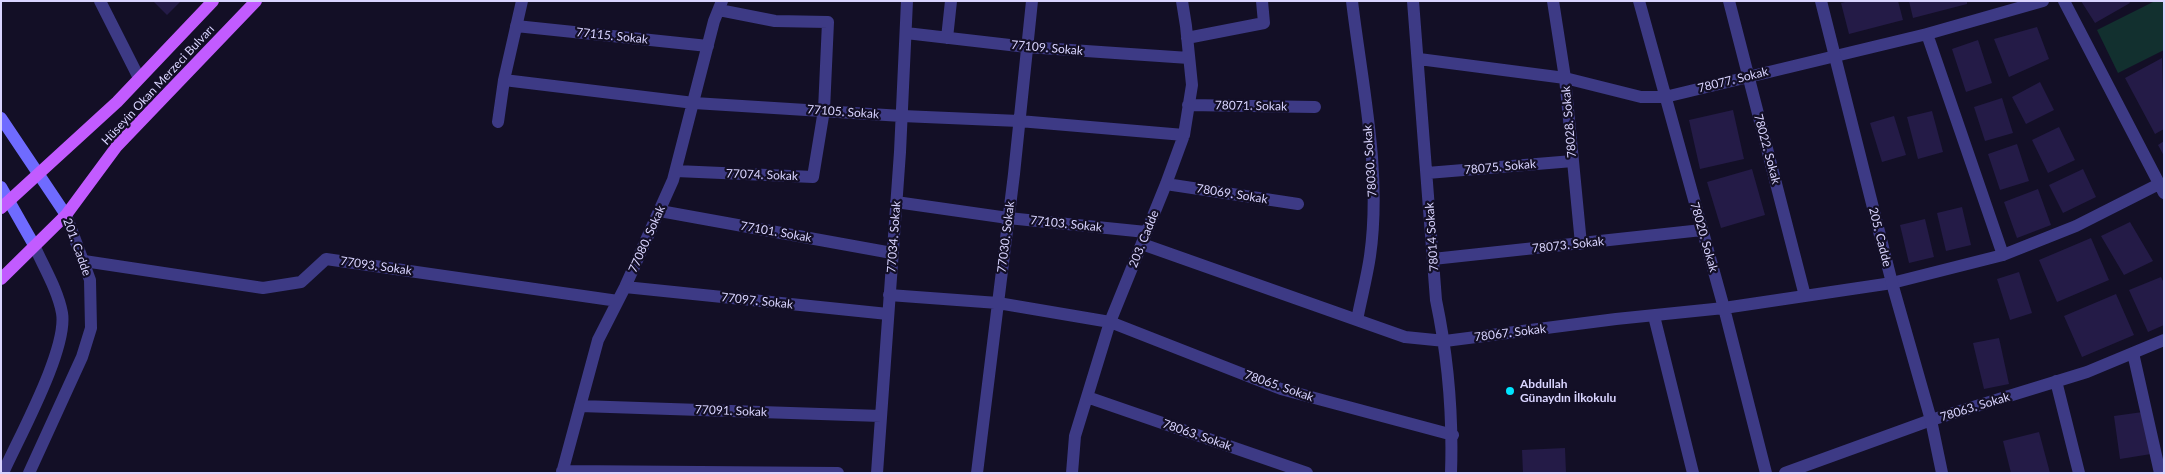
<!DOCTYPE html>
<html>
<head>
<meta charset="utf-8">
<style>
	body { margin:0 }
	#map { position:relative; width:2165px; height:474px; overflow:hidden; background:#130f26; font-family:Lato,sans-serif }
	canvas { display:block }
	.frame { position:absolute; inset:0; border:2px solid #d9d4ff; pointer-events:none }
</style>
</head>
<body>
<div id="map">
<canvas width="2165" height="474"></canvas>
<div class="frame"></div>
</div>
<script>
const context = document.querySelector('canvas').getContext('2d');
context.lineJoin = 'round';
function fillPath(path, color) {
  context.fillStyle = color;
  context.fill(path, 'evenodd');
}
function trace(path, color, width, dash) {
  context.strokeStyle = color;
  context.lineWidth = width;
  context.lineCap = dash ? 'butt' : 'round';
  context.setLineDash(dash || []);
  context.stroke(path);
}
function drawText(font, color, halo, rows, align = 'center') {
  context.font = font + ' Lato,sans-serif';
  context.lineWidth = 4.5;
  context.setLineDash([]);
  context.textBaseline = 'middle';
  context.strokeStyle = halo;
  context.fillStyle = color;
  for (const [text, x, y, turn = 0] of rows) {
    context.save();
    context.translate(x, y);
    context.rotate((+turn || 0) * Math.PI / 180);
    context.textAlign = isNaN(turn) ? turn : align;
    if (halo) context.strokeText(text, 0, 0);
    context.fillText(text, 0, 0);
    context.restore();
  }
}
const green = new Path2D(`
	M 2155,1 L 2164,1 L 2164,50 L 2118,73 L 2097,30 Z`);
const building = new Path2D(`
	M 153,1 L 181,1 L 167,15 Z
	M 1849,1 L 1898,1 L 1903,20 L 1849,34 L 1841,3 Z
	M 1909,1 L 1967,1 L 1967,4 L 1913,18 Z
	M 2081,1 L 2129,1 L 2130,3 L 2095,23 Z
	M 2037,27 L 2049,59 L 2009,77 L 1994,39 Z
	M 1978,40 L 1992,83 L 1966,92 L 1952,49 Z
	M 2162,58 L 2164,129 L 2155,134 L 2125,78 Z
	M 2040,82 L 2054,110 L 2026,124 L 2012,97 Z
	M 2002,98 L 2013,133 L 1985,141 L 1974,107 Z
	M 1733,110 L 1744,159 L 1700,169 L 1689,120 Z
	M 1932,111 L 1943,152 L 1918,159 L 1907,117 Z
	M 1894,116 L 1906,155 L 1882,162 L 1870,123 Z
	M 2059,127 L 2075,160 L 2048,173 L 2032,140 Z
	M 2164,141 L 2164,156 L 2158,145 Z
	M 2017,144 L 2029,181 L 2000,190 L 1988,154 Z
	M 1752,169 L 1765,215 L 1721,228 L 1707,182 Z
	M 2083,169 L 2096,197 L 2063,213 L 2049,185 Z
	M 2038,189 L 2051,225 L 2017,238 L 2004,202 Z
	M 1962,207 L 1971,245 L 1946,251 L 1937,213 Z
	M 1925,219 L 1934,257 L 1909,263 L 1900,225 Z
	M 2130,222 L 2153,261 L 2124,275 L 2101,236 Z
	M 2091,238 L 2109,280 L 2057,302 L 2039,260 Z
	M 2019,272 L 2032,313 L 2010,320 L 1997,279 Z
	M 2161,277 L 2164,283 L 2164,325 L 2148,332 L 2129,290 Z
	M 2116,294 L 2134,335 L 2082,357 L 2064,316 Z
	M 1999,338 L 2009,384 L 1984,389 L 1973,343 Z
	M 2150,411 L 2151,454 L 2120,459 L 2114,416 Z
	M 2039,432 L 2050,473 L 2011,473 L 2003,441 Z
	M 1565,448 L 1566,473 L 1523,473 L 1522,450 Z`);
const minor = new Path2D(`
	M 100,1 L 139,78
	M 1352,1 C 1362,85 1382,172 1370,256 C 1367,277 1361,299 1357,320
	M 1413,1 L 1436,300 C 1448,357 1453,415 1451,473
	M 1553,1 L 1565,78 L 1581,244
	M 1639,1 L 1724,308 L 1766,473
	M 1729,1 L 1805,296
	M 2064,1 L 2164,193
	M 516,26 L 708,46
	M 906,33 L 1027,47 L 1189,58
	M 1927,34 L 2003,255
	M 947,38 L 951,1
	M 1187,38 L 1264,23 L 1262,1
	M 1419,59 L 1565,78 L 1641,97 L 1665,97 L 1927,34 L 2043,1
	M 504,80 L 694,103 L 902,116 L 1019,121 L 1184,135
	M 1188,105 L 1315,107
	M 498,122 L 504,80 L 522,1
	M 676,171 L 813,177 L 824,110 L 828,22 L 775,21 L 719,10
	M 1427,173 L 1573,161
	M 1166,184 L 1298,204
	M 896,202 L 1008,218 L 1146,232
	M 660,211 L 892,253
	M 1142,244 L 1405,337 L 1445,341 L 1616,319 L 1724,308 L 1892,283 L 2003,255 L 2076,226 L 2159,184
	M 1433,259 L 1702,230
	M 84,261 L 263,288 L 301,282 L 326,259 L 618,301
	M 625,287 L 888,314
	M 889,295 L 998,303 L 1110,322 L 1281,389 L 1453,435
	M 1654,316 L 1693,473
	M 2133,353 L 2160,473
	M 2056,381 L 2079,473
	M 1087,397 L 1307,473
	M 580,406 L 881,416
	M 562,471 L 838,473
	M 562,473 L 598,340 L 625,287 L 673,180 L 714,21 L 722,1
	M 877,473 L 900,152 L 907,1
	M 977,473 L 1014,174 L 1032,1
	M 1072,473 L 1075,436 L 1110,322 L 1166,184 L 1184,135 L 1192,85 L 1186,26 L 1182,1
	M 1785,473 L 1931,420 L 2087,372 L 2164,340`);
const tertiary = new Path2D(`
	M 1821,1 L 1892,283 L 1931,420 L 1942,473
	M 3,473 C 19,437 68,349 62,313 C 58,290 43,266 34,245
	M 29,473 L 82,357 L 91,328 L 90,280 L 66,215`);
const secondary = new Path2D(`
	M 1,118 L 66,215
	M 1,187 L 34,245`);
const primary = new Path2D(`
	M 1,208 L 117,102 L 213,1
	M 1,279 L 66,215 L 117,146 L 256,1`);
const markers = [
	[1510,391,5,"#00e5ff"]
];
const streetNames = [
	["77115. Sokak",612,36,6],
	["77109. Sokak",1047,48,5],
	["78077. Sokak",1733,80,-14],
	["Hüseyin Okan Merzeci Bulvarı",158,85,-47],
	["78071. Sokak",1251,106,1],
	["77105. Sokak",843,112,4],
	["78028. Sokak",1569,122,-95],
	["78022. Sokak",1767,149,75],
	["78030. Sokak",1370,161,-94],
	["78075. Sokak",1500,167,-5],
	["77074. Sokak",762,175,2],
	["78069. Sokak",1232,194,9],
	["77103. Sokak",1066,224,6],
	["77101. Sokak",776,232,10],
	["77034. Sokak",894,237,-86],
	["77030. Sokak",1006,237,-83],
	["78014 Sokak",1432,237,-94],
	["78020. Sokak",1704,237,74],
	["205. Cadde",1880,237,76],
	["77080. Sokak",647,239,-66],
	["203. Cadde",1144,239,-68],
	["78073. Sokak",1568,245,-6],
	["201. Cadde",77,247,70],
	["77093. Sokak",376,266,8],
	["77097. Sokak",757,301,6],
	["78067. Sokak",1510,333,-7],
	["78065. Sokak",1279,386,19],
	["78063. Sokak",1975,407,-17],
	["77091. Sokak",731,411,2],
	["78063. Sokak",1197,435,19]
];
const poiNames = [
	["Abdullah",1520,384],
	["Günaydın İlkokulu",1520,398]
];
fillPath(green, '#12302f');
fillPath(building, '#241b47');
trace(minor, '#3d3a85', 12);
trace(tertiary, '#3d3a85', 12);
trace(secondary, '#6f6bff', 12);
trace(primary, '#c25bff', 12);
for (const [x, y, r, color] of markers) {
  const dot = new Path2D();
  dot.arc(x, y, r, 0, 2 * Math.PI);
  context.fillStyle = color;
  context.fill(dot);
  trace(dot, '#130f26', 2);
}
drawText('12px', '#d9d4ff', '#130f26', streetNames);
drawText('bold 12px', '#d9d4ff', '#130f26', poiNames, 'left');
</script>
</body>
</html>
